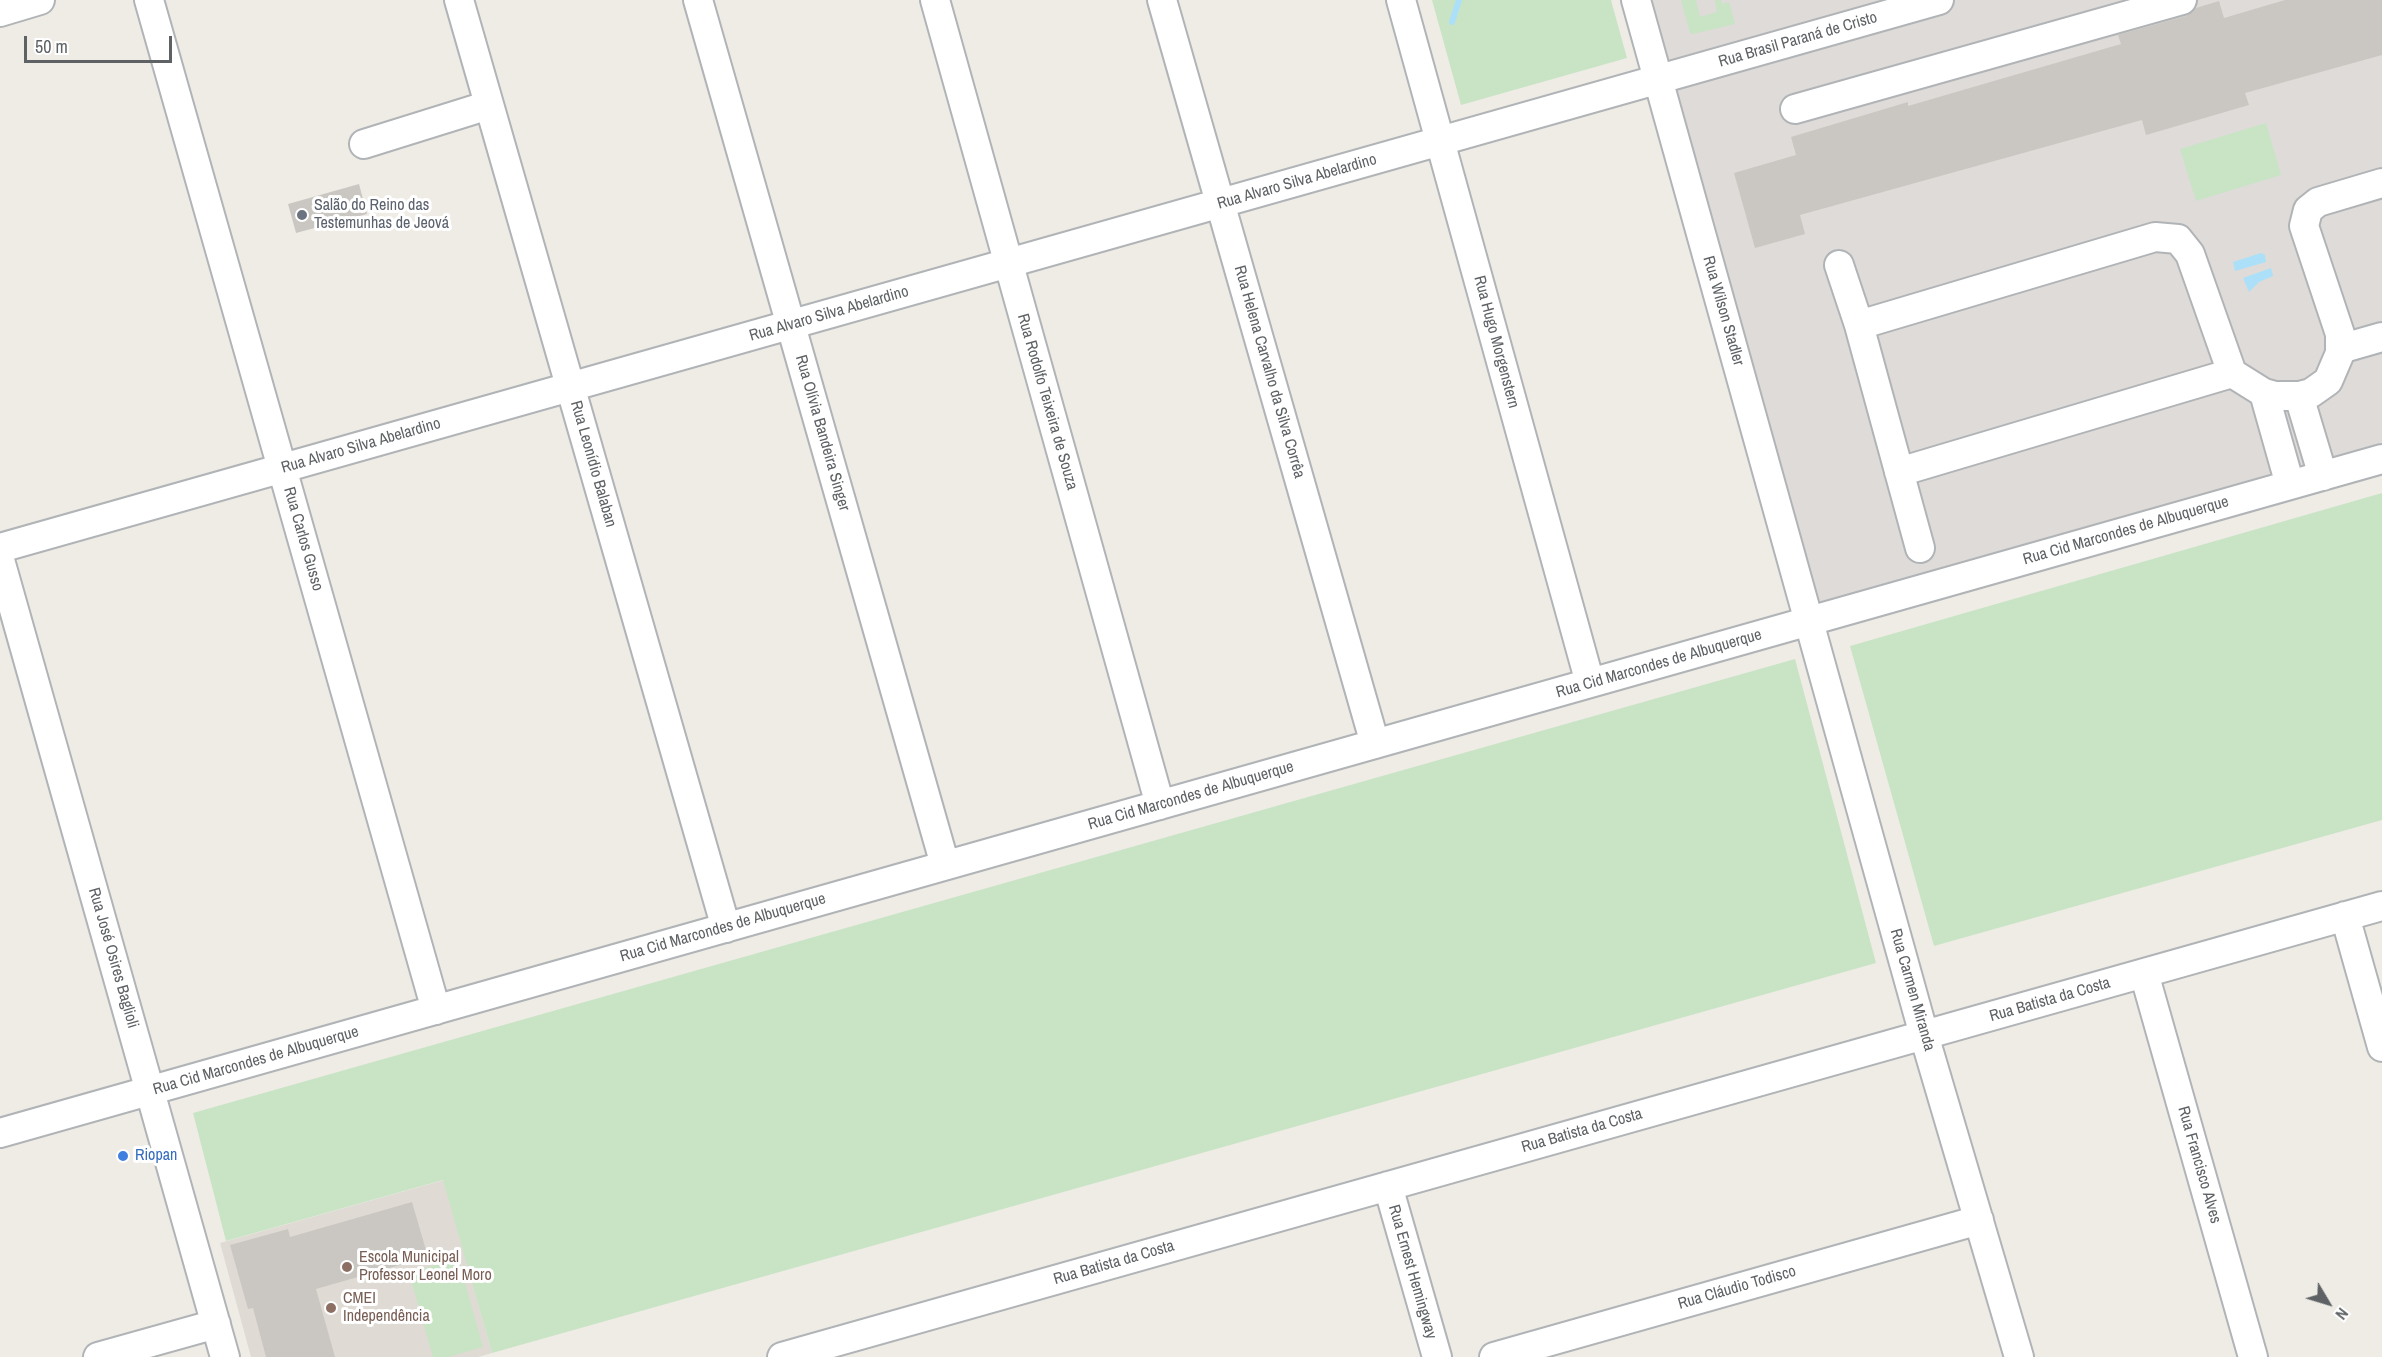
<!DOCTYPE html>
<html>
<head>
<meta charset="utf-8">
<style>
	body { margin:0 }
	#map { position:relative; width:2382px; height:1357px; overflow:hidden; background:#efece6; font-family:"Archivo Narrow",sans-serif }
	canvas { display:block }
	.north { position:absolute; left:2298px; top:1273px; width:60px; height:60px; -webkit-text-stroke:4px #fff; paint-order:stroke; rotate:128deg; font-size:16px; font-weight:700; line-height:24px; text-align:center; color:#5e6265 }
	.north::after { content:''; display:block; margin:auto; width:21px; height:27px; background:#5e6265; clip-path:polygon(50% 0,100% 100%,50% 72%,0 100%) }
	.scale { position:absolute; left:24px; top:36px; width:148px; height:27px; box-sizing:border-box; border:3px solid #5e6265; border-top:0; padding-left:8px; font-size:18px; line-height:21px; white-space:nowrap; color:#5e6265; -webkit-text-stroke:4px #fff; paint-order:stroke }
</style>
</head>
<body>
<div id="map">
<canvas width="2382" height="1357"></canvas>
<div class="north">N</div>
<div class="scale">50 m</div>
</div>
<script>
const context = document.querySelector('canvas').getContext('2d');
context.lineJoin = 'round';
function fillPath(path, color) {
  context.fillStyle = color;
  context.fill(path, 'evenodd');
}
function trace(path, color, width, dash) {
  context.strokeStyle = color;
  context.lineWidth = width;
  context.lineCap = dash ? 'butt' : 'round';
  context.setLineDash(dash || []);
  context.stroke(path);
}
function drawText(font, color, halo, rows, align = 'center') {
  context.font = font + ' "Archivo Narrow",sans-serif';
  context.lineWidth = 6;
  context.setLineDash([]);
  context.textBaseline = 'middle';
  context.strokeStyle = halo;
  context.fillStyle = color;
  for (const [text, x, y, turn = 0] of rows) {
    context.save();
    context.translate(x, y);
    context.rotate((+turn || 0) * Math.PI / 180);
    context.textAlign = isNaN(turn) ? turn : align;
    if (halo) context.strokeText(text, 0, 0);
    context.fillText(text, 0, 0);
    context.restore();
  }
}
const industrial = new Path2D(`
	M 1636,0 L 2382,0 L 2382,459 L 1809,621 Z`);
const education = new Path2D(`
	M 444,1180 L 492,1353 L 478,1357 L 251,1357 L 220,1243 Z`);
const green = new Path2D(`
	M 1432,0 L 1611,0 L 1627,58 L 1461,105 Z
	M 1681,0 L 1696,0 L 1700,17 L 1717,12 L 1715,0 L 1709,0 L 1721,0 L 1722,4 L 1729,2 L 1735,24 L 1693,34 L 1690,33 Z
	M 2266,123 L 2281,175 L 2196,201 L 2180,149 Z
	M 2382,493 L 2382,820 L 1934,946 L 1850,646 Z
	M 1795,659 L 1876,963 L 492,1353 L 443,1180 L 226,1241 L 193,1113 Z
	M 458,1258 L 483,1347 L 448,1357 L 433,1357 L 409,1273 Z`);
const water = new Path2D(`
	M 2261,253 L 2265,255 L 2266,262 L 2235,271 L 2233,262 Z
	M 2271,268 L 2273,276 L 2259,282 L 2249,292 L 2243,278 Z`);
const stream = new Path2D(`
	M 1452,22 L 1459,0`);
const building = new Path2D(`
	M 2285,0 L 2382,0 L 2382,55 L 2245,93 L 2249,105 L 2146,135 L 2142,120 L 1800,215 L 1805,234 L 1755,248 L 1734,173 L 1796,155 L 1791,137 L 1908,102 L 1908,106 L 2121,44 L 2118,35 L 2186,16 L 2196,8 L 2219,1 L 2224,18 Z
	M 359,184 L 367,214 L 296,233 L 288,204 Z
	M 412,1202 L 428,1257 L 316,1289 L 335,1357 L 266,1357 L 253,1308 L 248,1309 L 230,1245 L 288,1229 L 290,1237 Z`);
const minor = new Path2D(`
	M 149,0 L 436,1010
	M 459,0 L 726,928
	M 698,0 L 945,865
	M 935,0 L 1160,805
	M 1162,0 L 1375,744
	M 1401,0 L 1590,683
	M 1636,0 L 1924,1035 L 2019,1357
	M 0,12 L 40,0
	M 1795,109 L 2182,0
	M 364,144 L 489,105
	M 1839,265 L 1859,325 L 1920,548
	M 1859,325 L 2155,237 L 2178,239 L 2190,254 L 2232,373 L 2264,393 L 2275,396 L 2299,396 L 2311,393 L 2328,381 L 2340,353 L 2340,334 L 2304,226 L 2308,210 L 2318,202 L 2382,183
	M 2340,349 L 2382,337
	M 2264,393 L 2290,485
	M 2299,396 L 2323,476
	M 1899,472 L 2232,373
	M 0,548 L 1939,0
	M 0,560 L 225,1357
	M 2345,916 L 2382,1047
	M 2144,973 L 2253,1357
	M 0,1133 L 2382,459
	M 1388,1186 L 1437,1357
	M 98,1357 L 216,1324
	M 782,1357 L 2382,906
	M 1494,1357 L 1979,1220`);
const markers = [
	[302,215,6,"#6b7280"],
	[123,1156,6,"#3f7fe0"],
	[347,1267,6,"#8d6e63"],
	[331,1308,6,"#8d6e63"]
];
const streetNames = [
	["Rua Brasil Paraná de Cristo",1798,40,-16],
	["Rua Alvaro Silva Abelardino",1297,182,-16],
	["Rua Wilson Stadler",1723,311,74],
	["Rua Alvaro Silva Abelardino",829,314,-16],
	["Rua Hugo Morgenstern",1496,342,75],
	["Rua Helena Carvalho da Silva Corrêa",1269,372,74],
	["Rua Rodolfo Teixeira de Souza",1047,402,74],
	["Rua Olívia Bandeira Singer",822,433,74],
	["Rua Alvaro Silva Abelardino",361,446,-16],
	["Rua Leonídio Balaban",593,464,74],
	["Rua Cid Marcondes de Albuquerque",2126,531,-16],
	["Rua Carlos Gusso",303,539,74],
	["Rua Cid Marcondes de Albuquerque",1659,664,-16],
	["Rua Cid Marcondes de Albuquerque",1191,796,-16],
	["Rua Cid Marcondes de Albuquerque",723,928,-16],
	["Rua José Osires Baglioli",113,958,74],
	["Rua Carmen Miranda",1912,990,74],
	["Rua Batista da Costa",2050,1000,-16],
	["Rua Cid Marcondes de Albuquerque",256,1061,-16],
	["Rua Batista da Costa",1582,1131,-16],
	["Rua Francisco Alves",2199,1165,74],
	["Rua Batista da Costa",1114,1263,-16],
	["Rua Ernest Hemingway",1412,1272,74],
	["Rua Cláudio Todisco",1737,1288,-16]
];
const worshipNames = [
	["Salão do Reino das",314,206],
	["Testemunhas de Jeová",314,224]
];
const shopNames = [
	["Riopan",135,1156]
];
const educationNames = [
	["Escola Municipal",359,1258],
	["Professor Leonel Moro",359,1276],
	["CMEI",343,1299],
	["Independência",343,1317]
];
fillPath(industrial, '#dedbd8');
fillPath(education, '#dfdbd4');
fillPath(green, '#c8e4c5');
fillPath(water, '#ace0f9');
trace(stream, '#ace0f9', 6);
fillPath(building, '#cac7c2');
trace(minor, '#b1b4b7', 32);
trace(minor, '#fff', 28);
for (const [x, y, r, color] of markers) {
  const dot = new Path2D();
  dot.arc(x, y, r, 0, 2 * Math.PI);
  context.fillStyle = color;
  context.fill(dot);
  trace(dot, '#fff', 2);
}
drawText('16px', '#5e6265', '#fff', streetNames);
drawText('16px', '#5b616d', '#fff', worshipNames, 'left');
drawText('16px', '#366cbe', '#fff', shopNames, 'left');
drawText('16px', '#785e54', '#fff', educationNames, 'left');
</script>
</body>
</html>
